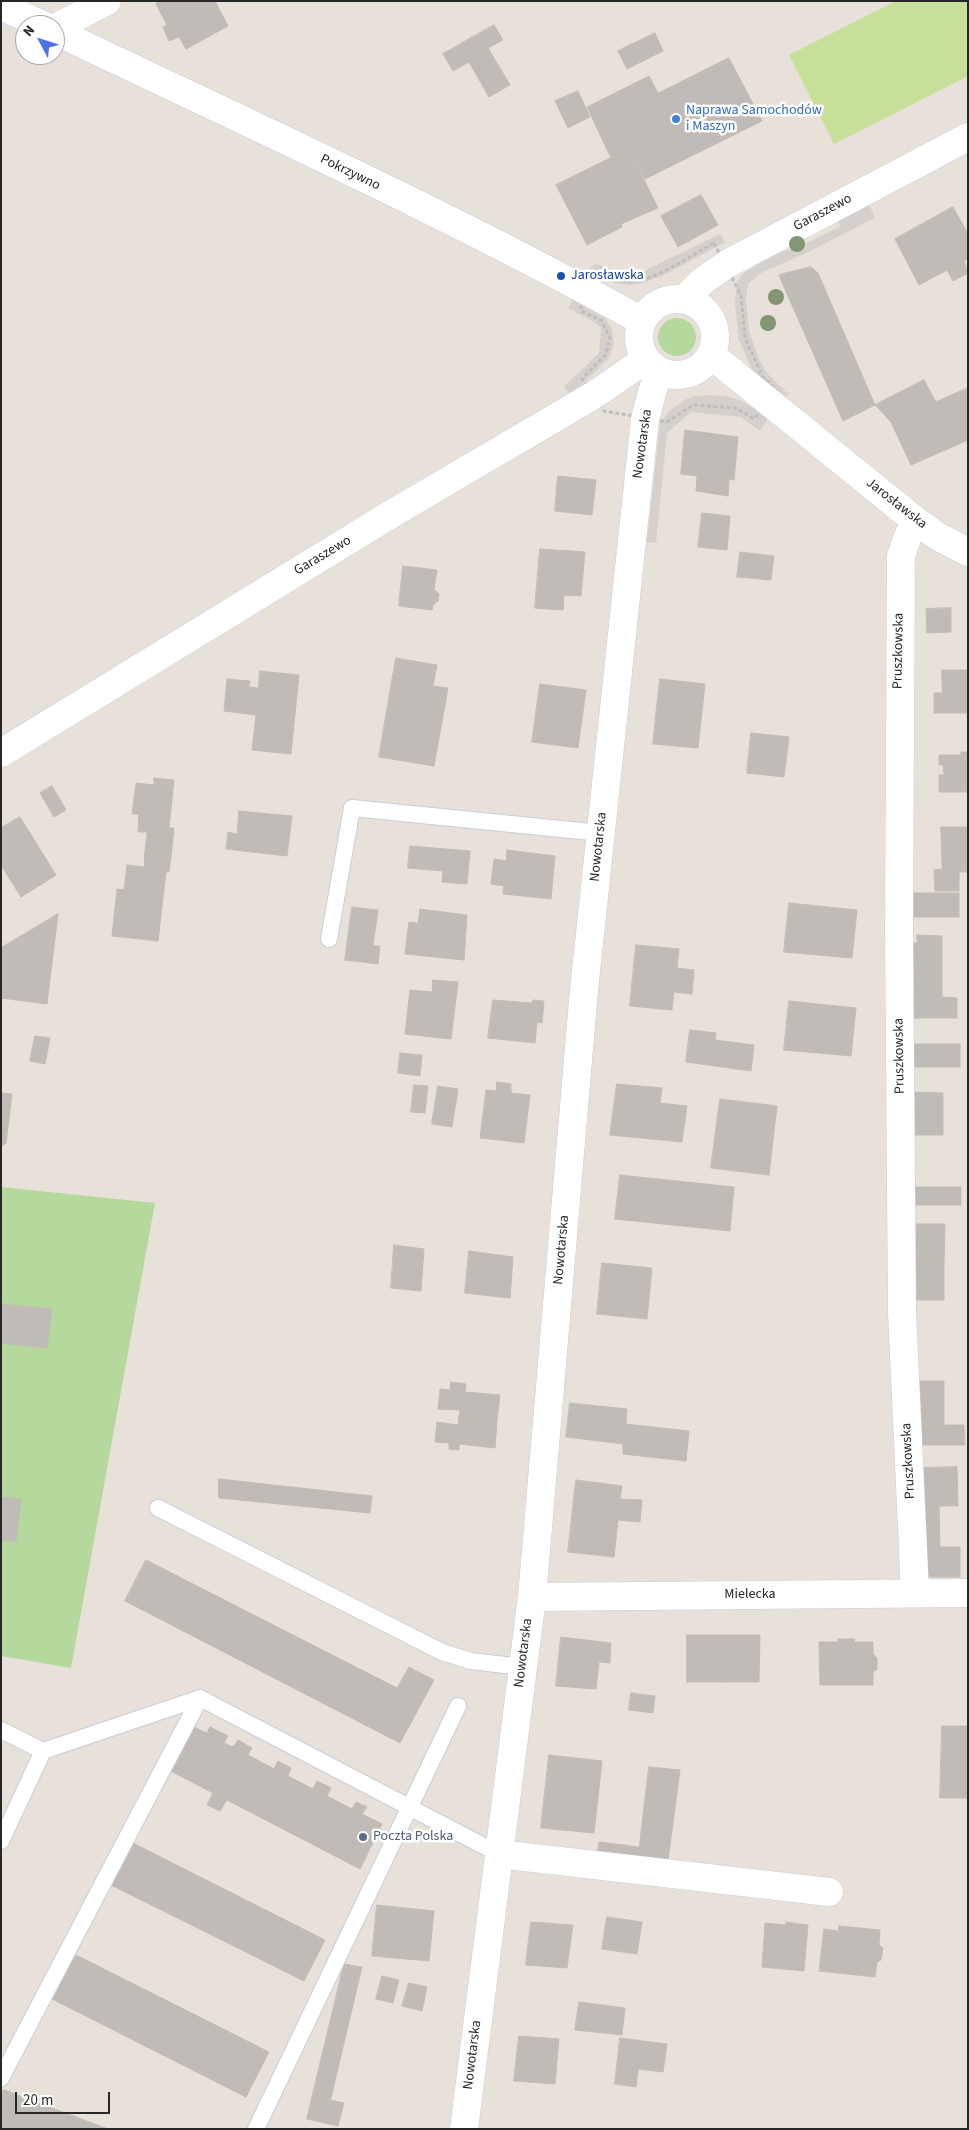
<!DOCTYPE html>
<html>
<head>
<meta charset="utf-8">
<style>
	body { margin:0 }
	#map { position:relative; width:969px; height:2130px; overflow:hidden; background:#e8e1da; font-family:"Source Sans 3",sans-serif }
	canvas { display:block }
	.frame { position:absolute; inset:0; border:2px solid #272727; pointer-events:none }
	.north { position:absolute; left:15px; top:15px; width:50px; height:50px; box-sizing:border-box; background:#fff; border:1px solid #a9a9a9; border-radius:50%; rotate:310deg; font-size:14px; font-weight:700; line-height:20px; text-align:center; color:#272727 }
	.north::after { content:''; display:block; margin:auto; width:18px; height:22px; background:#4c73e3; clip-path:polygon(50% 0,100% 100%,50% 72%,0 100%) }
	.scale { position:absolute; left:15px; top:2092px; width:95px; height:22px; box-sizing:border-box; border:2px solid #272727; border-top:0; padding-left:6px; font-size:15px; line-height:18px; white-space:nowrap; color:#272727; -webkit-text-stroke:4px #fff; paint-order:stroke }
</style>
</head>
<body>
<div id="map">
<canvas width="969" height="2130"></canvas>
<div class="frame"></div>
<div class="north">N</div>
<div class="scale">20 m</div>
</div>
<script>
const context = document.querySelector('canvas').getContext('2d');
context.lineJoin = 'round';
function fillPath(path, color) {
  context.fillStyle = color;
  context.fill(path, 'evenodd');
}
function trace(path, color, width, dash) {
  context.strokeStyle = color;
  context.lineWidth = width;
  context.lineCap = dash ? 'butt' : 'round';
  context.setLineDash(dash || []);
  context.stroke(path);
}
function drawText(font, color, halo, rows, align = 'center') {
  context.font = font + ' "Source Sans 3",sans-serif';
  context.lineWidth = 5;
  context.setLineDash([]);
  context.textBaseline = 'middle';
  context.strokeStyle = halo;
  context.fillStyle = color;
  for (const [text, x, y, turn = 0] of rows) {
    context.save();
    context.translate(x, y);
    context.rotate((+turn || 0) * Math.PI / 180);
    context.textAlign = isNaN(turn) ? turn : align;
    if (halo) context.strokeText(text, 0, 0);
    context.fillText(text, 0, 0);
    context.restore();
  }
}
const green = new Path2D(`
	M658 337a19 19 0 1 1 38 0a19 19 0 1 1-38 0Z
	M 1,1187 L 155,1203 L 71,1668 L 1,1656 Z`);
const pitch = new Path2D(`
	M 896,1 L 968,1 L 968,76 L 834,144 L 789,55 Z`);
const plaza = new Path2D(`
	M 868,202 L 875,218 L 804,254 L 761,273 L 748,284 L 746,300 L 749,332 L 759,359 L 766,372 L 788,394 L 781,402 L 754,374 L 739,340 L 735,303 L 737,282 L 744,273 L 769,256 L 799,247 L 841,226 L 836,220 Z
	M 720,234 L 725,242 L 666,274 L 643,283 L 629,285 L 614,283 L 589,271 L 595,263 L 614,271 L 638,274 Z
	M 573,300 L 605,318 L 612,329 L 614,344 L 609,358 L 571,395 L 564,387 L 599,353 L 601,328 L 592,321 L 568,308 Z
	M 706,395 L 725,396 L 742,401 L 768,419 L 760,431 L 740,417 L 691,412 L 667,433 L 656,543 L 647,542 L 660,424 L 668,412 L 683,401 L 691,397 Z`);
const building = new Path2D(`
	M 160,1 L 215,1 L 228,26 L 186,49 L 179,37 L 169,41 L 163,27 L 167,25 L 156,4 Z
	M 494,25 L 503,40 L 488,48 L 510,85 L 489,97 L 469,62 L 453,71 L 443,54 Z
	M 655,33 L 663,51 L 627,69 L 618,51 Z
	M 729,58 L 762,121 L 645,179 L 629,149 L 611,158 L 587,107 L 649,76 L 658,93 Z
	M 578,91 L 590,117 L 568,128 L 555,101 Z
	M 629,149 L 658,208 L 621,224 L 622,227 L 587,245 L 556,185 Z
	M 701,195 L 718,225 L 678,247 L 661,216 Z
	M 953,207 L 968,234 L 968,259 L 919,285 L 895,239 Z
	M 964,261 L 968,273 L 953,281 L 947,270 Z
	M 811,267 L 818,273 L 784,287 L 779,275 Z
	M 818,273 L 875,405 L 843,421 L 784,287 Z
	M 924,380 L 936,402 L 891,422 L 875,405 Z
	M 968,388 L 968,440 L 911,465 L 891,422 Z
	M 685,430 L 738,437 L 734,480 L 729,479 L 728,496 L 696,491 L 697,476 L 681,474 Z
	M 558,476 L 596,480 L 592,515 L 555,511 Z
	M 702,513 L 730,516 L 727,550 L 698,547 Z
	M 540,549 L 585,552 L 581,596 L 564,595 L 563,610 L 535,608 Z
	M 740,552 L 774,556 L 771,580 L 737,577 Z
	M 403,566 L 437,570 L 434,589 L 439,594 L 438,601 L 433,605 L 432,610 L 399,606 Z
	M 951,608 L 951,632 L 927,633 L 926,609 Z
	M 396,658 L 437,665 L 433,686 L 448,688 L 434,766 L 379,757 Z
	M 942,670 L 968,670 L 968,713 L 934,713 L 934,693 L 942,693 Z
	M 260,671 L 299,675 L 291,754 L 252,750 L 256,715 L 224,711 L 227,679 L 250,681 L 249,687 L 258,688 Z
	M 660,679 L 705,684 L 698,748 L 653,744 Z
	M 540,684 L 586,690 L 578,748 L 532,742 Z
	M 751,733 L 789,737 L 784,777 L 747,773 Z
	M 961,752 L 968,752 L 968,792 L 939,792 L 939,775 L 944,775 L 943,765 L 939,765 L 939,755 L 961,755 Z
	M 154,778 L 174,780 L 169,828 L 174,828 L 171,857 L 145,853 L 147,832 L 138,832 L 139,814 L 132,814 L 136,783 L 154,785 Z
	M 52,786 L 66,810 L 54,817 L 40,793 Z
	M 239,811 L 292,816 L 287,856 L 226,849 L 228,832 L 237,834 Z
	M 20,817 L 56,875 L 21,897 L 1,865 L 1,828 Z
	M 941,827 L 968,827 L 968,872 L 959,872 L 959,891 L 935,891 L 934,870 L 942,869 Z
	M 410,846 L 470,851 L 467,884 L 442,882 L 443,871 L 408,868 Z
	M 507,850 L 555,856 L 551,899 L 503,894 L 504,886 L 491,884 L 494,859 L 506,861 Z
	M 145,853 L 171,857 L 169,872 L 166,872 L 158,941 L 112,936 L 117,889 L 124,890 L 127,865 L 144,867 Z
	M 911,893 L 959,893 L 959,917 L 912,917 Z
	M 789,903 L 857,910 L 852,958 L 784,952 Z
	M 352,907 L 378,910 L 373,946 L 380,946 L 378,964 L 345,960 Z
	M 420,909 L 467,915 L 464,960 L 405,954 L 409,922 L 418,923 Z
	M 58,914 L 47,1004 L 1,998 L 1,948 Z
	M 917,935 L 942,936 L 942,978 L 912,978 L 912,943 L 917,943 Z
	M 636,945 L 679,949 L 677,968 L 694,970 L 692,994 L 674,992 L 672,1010 L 630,1006 Z
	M 912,978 L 942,978 L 942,997 L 957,998 L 957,1018 L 912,1018 Z
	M 433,980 L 458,982 L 451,1039 L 405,1034 L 410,990 L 432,992 Z
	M 493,1000 L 532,1003 L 533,1000 L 544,1001 L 542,1023 L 537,1022 L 535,1043 L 488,1038 Z
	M 789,1001 L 856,1008 L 851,1056 L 784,1050 Z
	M 690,1030 L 716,1033 L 715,1040 L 754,1045 L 751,1071 L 686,1062 Z
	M 35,1036 L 50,1038 L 45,1064 L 30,1061 Z
	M 913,1044 L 960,1044 L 960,1067 L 913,1067 Z
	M 400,1053 L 422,1055 L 420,1076 L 398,1073 Z
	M 497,1082 L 511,1084 L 511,1093 L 530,1095 L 524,1143 L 480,1138 L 486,1090 L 496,1091 Z
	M 617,1084 L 662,1088 L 660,1103 L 687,1106 L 682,1142 L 610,1135 Z
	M 414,1085 L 428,1086 L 425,1113 L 411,1112 Z
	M 438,1086 L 458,1089 L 452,1127 L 432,1124 Z
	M 913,1092 L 943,1093 L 943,1135 L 913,1135 Z
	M 1,1093 L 12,1094 L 6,1143 L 1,1147 Z
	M 720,1099 L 777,1106 L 769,1175 L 711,1168 Z
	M 620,1175 L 734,1187 L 730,1231 L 615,1219 Z
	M 913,1187 L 961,1187 L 961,1205 L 914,1205 Z
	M 914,1224 L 945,1224 L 944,1261 L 914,1258 Z
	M 394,1245 L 424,1249 L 421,1291 L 391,1288 Z
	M 469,1251 L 513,1257 L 510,1298 L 465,1293 Z
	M 914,1258 L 944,1261 L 944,1300 L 914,1300 Z
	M 602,1263 L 652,1268 L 647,1319 L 597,1314 Z
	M 1,1304 L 52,1309 L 47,1348 L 1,1343 Z
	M 915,1381 L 944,1381 L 944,1425 L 915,1425 Z
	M 451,1382 L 466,1384 L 465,1392 L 500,1395 L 497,1421 L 459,1417 L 460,1410 L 438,1409 L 440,1389 L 450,1390 Z
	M 570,1403 L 627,1409 L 626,1424 L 689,1431 L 686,1461 L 623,1454 L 623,1444 L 566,1437 Z
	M 459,1417 L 497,1421 L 495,1448 L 459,1444 L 459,1450 L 449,1449 L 449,1443 L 435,1442 L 437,1422 L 458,1425 Z
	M 920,1425 L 964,1425 L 965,1445 L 921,1445 Z
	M 957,1467 L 958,1506 L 939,1506 L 940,1547 L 960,1547 L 960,1577 L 916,1577 L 915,1468 Z
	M 219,1479 L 372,1496 L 370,1513 L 219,1498 Z
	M 576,1480 L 622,1486 L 620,1499 L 642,1500 L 640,1522 L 618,1520 L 614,1557 L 568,1552 Z
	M 2,1497 L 21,1499 L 16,1542 L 1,1540 Z
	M 146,1560 L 397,1688 L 409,1667 L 434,1680 L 400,1743 L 125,1601 Z
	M 687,1635 L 724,1635 L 724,1682 L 687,1682 Z
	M 724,1635 L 760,1635 L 759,1682 L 724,1682 Z
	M 561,1637 L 611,1643 L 610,1663 L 599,1662 L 596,1689 L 556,1686 Z
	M 838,1639 L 855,1639 L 854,1642 L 873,1642 L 873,1654 L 877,1658 L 877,1669 L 873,1672 L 873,1685 L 820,1685 L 819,1642 L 838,1642 Z
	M 631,1693 L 655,1696 L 653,1713 L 629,1710 Z
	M 187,1724 L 207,1733 L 210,1727 L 228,1736 L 224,1743 L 233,1747 L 238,1740 L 252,1748 L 248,1755 L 274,1769 L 278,1761 L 291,1768 L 288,1776 L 313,1789 L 317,1781 L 331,1788 L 327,1796 L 352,1809 L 356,1802 L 367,1807 L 362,1814 L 382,1824 L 360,1869 L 227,1800 L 220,1811 L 207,1805 L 213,1793 L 165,1768 Z
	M 942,1726 L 968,1726 L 968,1798 L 940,1798 Z
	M 549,1755 L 602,1761 L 594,1833 L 541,1828 Z
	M 649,1767 L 680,1770 L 667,1868 L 596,1858 L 599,1842 L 639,1847 Z
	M 129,1841 L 325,1940 L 304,1981 L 107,1883 Z
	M 377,1905 L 434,1911 L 429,1961 L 372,1956 Z
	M 607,1917 L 642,1922 L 637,1954 L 602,1949 Z
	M 531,1922 L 573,1925 L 567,1968 L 526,1965 Z
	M 786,1922 L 808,1925 L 804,1971 L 762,1967 L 765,1923 L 786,1925 Z
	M 839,1926 L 880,1930 L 879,1945 L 883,1948 L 881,1960 L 877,1962 L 875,1977 L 819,1971 L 824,1929 L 838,1931 Z
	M 74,1954 L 269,2052 L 246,2097 L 52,1999 Z
	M 344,1964 L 362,1967 L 325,2123 L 307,2119 Z
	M 382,1976 L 399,1980 L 393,2003 L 376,1999 Z
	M 409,1983 L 427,1987 L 422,2011 L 402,2006 Z
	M 579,2002 L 625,2008 L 622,2035 L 575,2030 Z
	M 519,2036 L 559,2039 L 555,2084 L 514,2081 Z
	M 620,2038 L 667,2044 L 663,2072 L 638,2069 L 636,2087 L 615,2084 Z
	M 4,2090 L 108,2129 L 1,2129 L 1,2098 Z
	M 331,2100 L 344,2103 L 338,2126 L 325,2123 Z`);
const path = new Path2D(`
	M 714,243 L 741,295 L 745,338 L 763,377 L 777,391 L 754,419 L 736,408 L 693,405 L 667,422 L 604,411 L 582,379 L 606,354 L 610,338 L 602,321 L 580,310 L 588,291 L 601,272 C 609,276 617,281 627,281 C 653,283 691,255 714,243 Z`);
const lane = new Path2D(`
	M 329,939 L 352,808 L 601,833
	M 158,1508 L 442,1652 L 471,1661 L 522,1667
	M 1,1730 L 43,1751 L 200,1698 L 499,1854
	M 1,1841 L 43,1751
	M 1,2078 L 200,1698
	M 256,2129 L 458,1706`);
const street = new Path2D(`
	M 55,28 L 107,1
	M 711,355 L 916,521 L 939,537 L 968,552
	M 915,1593 L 902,1311 L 899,929 L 901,556 L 908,536 L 916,521
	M 532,1597 L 968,1593
	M 499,1854 L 829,1892
	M 464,2129 L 532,1597 L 584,990 L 645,419 L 658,371`);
const secondary = new Path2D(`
	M 1,6 L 43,25
	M 55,31 C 251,125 451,215 642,321
	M639 337a38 38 0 1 1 76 0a38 38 0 1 1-76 0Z
	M 684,299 L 704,280 L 727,264 L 968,137
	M 1,753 L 393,513 L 594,395 L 645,360`);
const trees = [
	[797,244],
	[776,297],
	[768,323]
];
const markers = [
	[676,119,5,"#3f7fe0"],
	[561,276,5,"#1a4fb4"],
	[363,1837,5,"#5c6f8a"]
];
const shopNames = [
	["Naprawa Samochodów",686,111],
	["i Maszyn",686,127]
];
const streetNames = [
	["Pokrzywno",350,173,26],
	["Garaszewo",823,213,-28],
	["Nowotarska",643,444,-82],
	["Jarosławska",896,504,38],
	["Garaszewo",323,556,-31],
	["Pruszkowska",899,651,-89],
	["Nowotarska",599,847,-84],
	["Pruszkowska",900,1056,-91],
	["Nowotarska",562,1250,-85],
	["Pruszkowska",909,1461,-93],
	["Mielecka",750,1595],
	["Nowotarska",524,1653,-83],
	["Nowotarska",473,2055,-83]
];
const transitNames = [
	["Jarosławska",571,276]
];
const serviceNames = [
	["Poczta Polska",373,1837]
];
fillPath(green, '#b5d89c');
fillPath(pitch, '#c6df99');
fillPath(plaza, '#d5d0cc');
fillPath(building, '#c0bbb6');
trace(building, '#c2bcb4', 1);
trace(lane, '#c8ccd7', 18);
trace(street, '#c8ccd7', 29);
trace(secondary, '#c8ccd7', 29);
trace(path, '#bebebe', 3, [4, 2.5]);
trace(lane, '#fff', 16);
trace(street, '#fff', 28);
trace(secondary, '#fff', 28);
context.fillStyle = '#839674';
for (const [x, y] of trees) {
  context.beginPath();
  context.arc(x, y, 8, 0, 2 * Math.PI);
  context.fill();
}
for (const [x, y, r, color] of markers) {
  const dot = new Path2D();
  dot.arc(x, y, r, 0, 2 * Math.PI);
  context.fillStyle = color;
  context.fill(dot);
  trace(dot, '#fff', 2);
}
drawText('14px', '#366cbe', '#fff', shopNames, 'left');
drawText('14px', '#272727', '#fff', streetNames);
drawText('14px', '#164399', '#fff', transitNames, 'left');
drawText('14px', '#4e5e75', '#fff', serviceNames, 'left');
</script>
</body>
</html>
